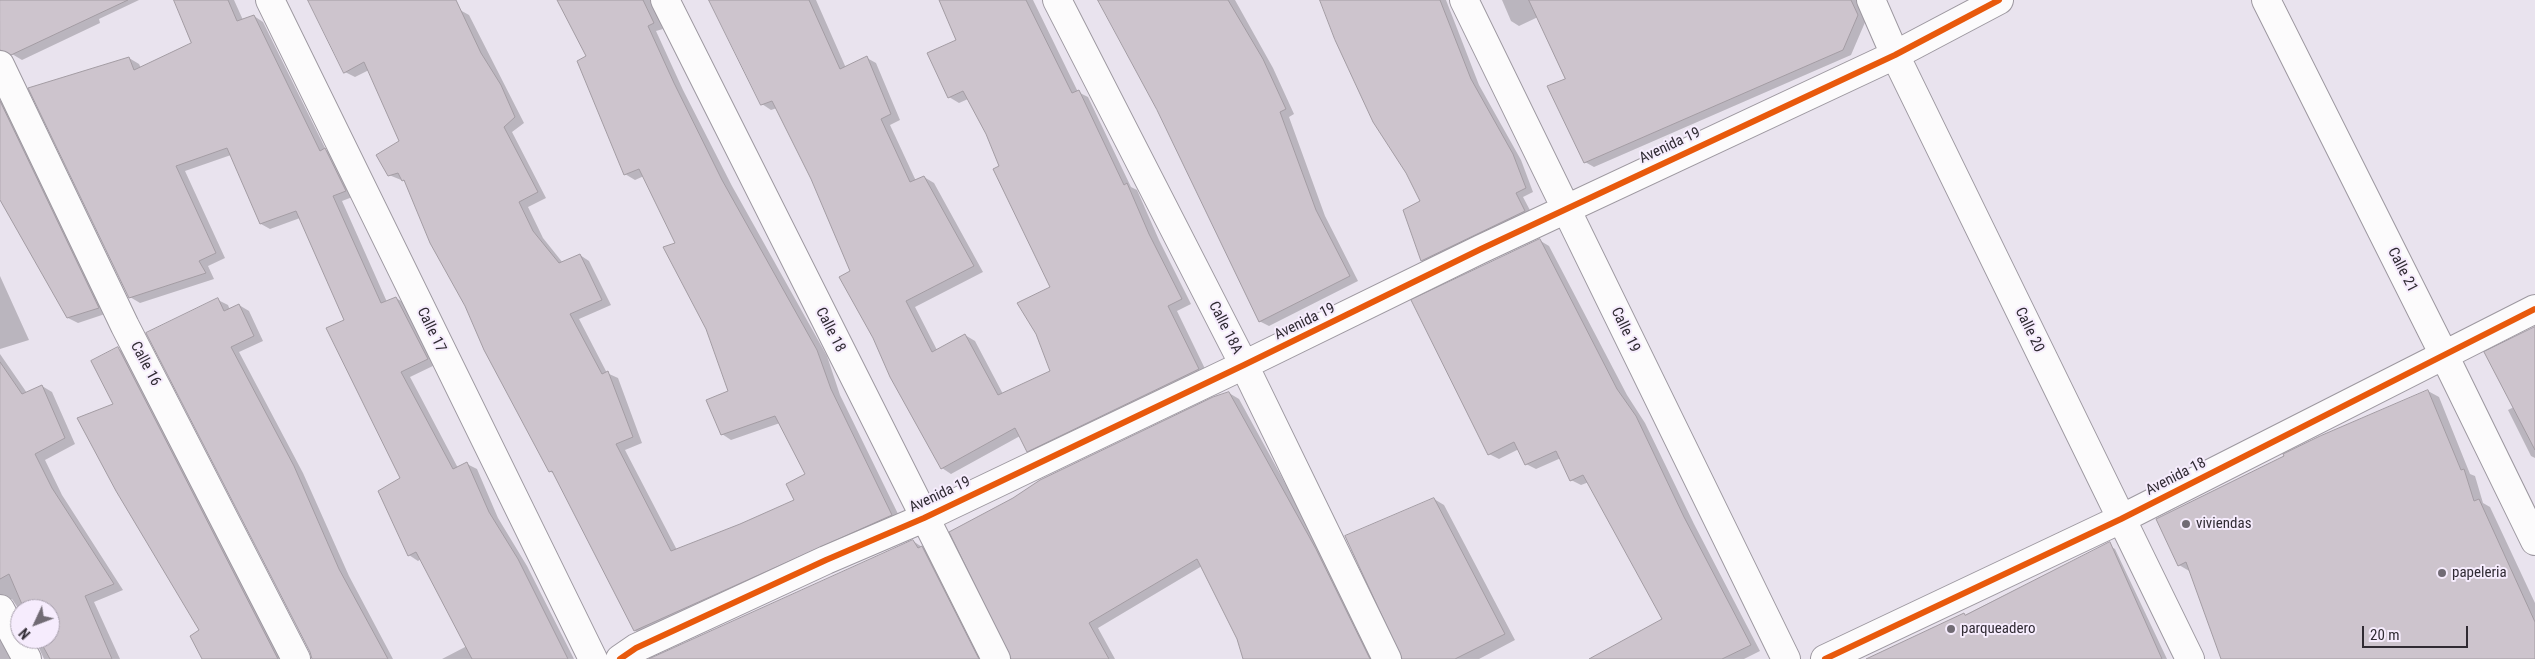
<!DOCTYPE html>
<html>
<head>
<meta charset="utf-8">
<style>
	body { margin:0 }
	#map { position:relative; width:2535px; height:659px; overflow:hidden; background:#e9e3ee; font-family:"Roboto Condensed",sans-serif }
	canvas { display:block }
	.north { position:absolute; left:10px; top:599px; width:50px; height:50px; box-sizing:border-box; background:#f6ecfd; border:1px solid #a79fac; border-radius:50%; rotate:227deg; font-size:14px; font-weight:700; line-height:20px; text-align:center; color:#302b33 }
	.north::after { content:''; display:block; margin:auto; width:18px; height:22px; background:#716b74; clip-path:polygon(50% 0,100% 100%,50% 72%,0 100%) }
	.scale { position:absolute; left:2362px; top:626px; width:106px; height:22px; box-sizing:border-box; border:2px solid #302b33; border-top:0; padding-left:6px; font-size:15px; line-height:18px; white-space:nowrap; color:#302b33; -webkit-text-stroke:4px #f6ecfd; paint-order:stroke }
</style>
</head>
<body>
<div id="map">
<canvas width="2535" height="659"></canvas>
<div class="north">N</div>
<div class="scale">20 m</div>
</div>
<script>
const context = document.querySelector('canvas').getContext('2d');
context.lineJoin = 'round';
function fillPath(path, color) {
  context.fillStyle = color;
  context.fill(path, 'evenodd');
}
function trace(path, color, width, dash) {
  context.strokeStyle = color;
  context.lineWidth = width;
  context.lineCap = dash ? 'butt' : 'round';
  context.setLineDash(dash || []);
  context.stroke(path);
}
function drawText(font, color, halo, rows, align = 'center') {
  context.font = font + ' "Roboto Condensed",sans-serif';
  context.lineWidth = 4;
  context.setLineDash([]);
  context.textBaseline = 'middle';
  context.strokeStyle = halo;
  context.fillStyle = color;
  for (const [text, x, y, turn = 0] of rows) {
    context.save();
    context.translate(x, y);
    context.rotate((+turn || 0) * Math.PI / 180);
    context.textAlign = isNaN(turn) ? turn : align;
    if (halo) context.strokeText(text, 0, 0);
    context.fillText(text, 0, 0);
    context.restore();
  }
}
const shadow = new Path2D(`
	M 0,0 L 139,0 L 99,19 L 100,23 L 22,60 L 12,54 L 0,59 Z
	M 176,0 L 234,0 L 243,20 L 254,16 L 263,22 L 326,150 L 335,155 L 355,196 L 342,201 L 387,302 L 396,298 L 406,304 L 437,364 L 410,377 L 458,468 L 467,464 L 477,469 L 498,518 L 527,566 L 574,659 L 442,659 L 467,646 L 421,559 L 418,561 L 409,555 L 402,478 L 345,321 L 300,218 L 270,229 L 261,224 L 231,155 L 185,171 L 225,258 L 208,266 L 214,279 L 140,303 L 130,297 L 129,58 L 139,64 L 141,68 L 193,43 Z
	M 309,0 L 442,0 L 469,15 L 524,123 L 512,132 L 546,198 L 528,207 L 543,238 L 563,263 L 580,255 L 589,261 L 611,305 L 579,319 L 607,373 L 618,378 L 642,443 L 625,450 L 677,550 L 741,525 L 796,500 L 807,475 L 780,423 L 731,440 L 722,434 L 730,392 L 677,244 L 644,176 L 635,180 L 625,174 L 588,57 L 559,0 L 650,0 L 663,29 L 656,31 L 683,90 L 732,186 L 827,356 L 840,395 L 901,520 L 645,636 L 635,631 L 555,474 L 549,471 L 406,182 L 389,175 L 401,141 L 369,70 L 355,77 L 345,72 Z
	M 711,0 L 816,0 L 846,68 L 867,58 L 876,63 L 900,120 L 890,125 L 916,181 L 924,177 L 934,183 L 983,272 L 915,307 L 937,350 L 965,335 L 975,341 L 1003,394 L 1052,371 L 1051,287 L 987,133 L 968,99 L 959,103 L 949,97 L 957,41 L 940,0 L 1033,0 L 1078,92 L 1088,97 L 1131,187 L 1137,190 L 1159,240 L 1191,304 L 1177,311 L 1208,375 L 1037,456 L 1028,451 L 1020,436 L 951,474 L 942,468 L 851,272 L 812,178 L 777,108 L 771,110 L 762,104 Z
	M 1101,0 L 1235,0 L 1273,68 L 1294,114 L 1289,117 L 1325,216 L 1358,281 L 1269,326 L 1259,321 L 1158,110 Z
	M 1322,0 L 1446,0 L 1479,85 L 1521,160 L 1533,192 L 1523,197 L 1533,216 L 1430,265 L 1422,260 L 1421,202 Z
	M 1502,0 L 1857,0 L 1866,20 L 1851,55 L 1594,167 L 1585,162 L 1567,80 L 1538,17 L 1519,26 L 1511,21 Z
	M 0,100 L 8,104 L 108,313 L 78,323 L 68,318 L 0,198 Z
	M 1539,240 L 1549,246 L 1627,395 L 1645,423 L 1694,524 L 1760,651 L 1744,659 L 1594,659 L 1663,619 L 1589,482 L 1581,485 L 1571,480 L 1561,458 L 1536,469 L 1526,464 L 1519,449 L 1499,459 L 1489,454 Z
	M 0,276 L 29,340 L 0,349 Z
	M 218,300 L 228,305 L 230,310 L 239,305 L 249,311 L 263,341 L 239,352 L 303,473 L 349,576 L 393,659 L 313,659 Z
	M 2535,328 L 2535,458 L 2531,456 L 2508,410 L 2514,407 Z
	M 118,349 L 128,354 L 284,659 L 204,659 L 201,631 L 115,405 Z
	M 0,354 L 27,393 L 42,386 L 52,392 L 75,444 L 45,460 L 62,495 L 123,590 L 94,602 L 120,659 L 44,659 L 35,639 L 50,639 L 50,609 L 20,611 L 12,599 L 0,604 Z
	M 2428,391 L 2439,397 L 2470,474 L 2475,476 L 2483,503 L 2490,507 L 2535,603 L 2535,659 L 2226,659 L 2191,572 L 2179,565 Z
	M 1229,393 L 1239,399 L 1325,556 L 1358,623 L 1354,625 L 1372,659 L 1244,659 L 1238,639 L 1202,566 L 1098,628 L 1115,659 L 1013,659 Z
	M 1434,499 L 1444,505 L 1515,640 L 1479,659 L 1425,659 Z
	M 913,541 L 931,553 L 985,659 L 652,659 Z
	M 2107,544 L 2115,549 L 2167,659 L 1868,659 L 1967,616 Z
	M 0,630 L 16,659 L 0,659 Z`);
const building = new Path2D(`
	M 0,0 L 128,0 L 11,55 L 0,50 Z
	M 174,0 L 228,0 L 237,21 L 254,15 L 320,151 L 325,148 L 346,191 L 333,196 L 381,303 L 396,297 L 428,359 L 401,372 L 453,469 L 467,462 L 489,512 L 518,559 L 568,659 L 472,659 L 416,552 L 408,556 L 378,491 L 400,478 L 326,328 L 344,320 L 296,211 L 260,224 L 227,148 L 176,166 L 216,253 L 199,261 L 206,273 L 129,298 L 28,88 L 129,57 L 134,70 L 191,43 Z
	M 308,0 L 456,0 L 481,53 L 501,85 L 515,117 L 504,127 L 538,192 L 519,202 L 533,231 L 559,263 L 580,254 L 602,300 L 570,314 L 602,374 L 608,371 L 633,437 L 616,444 L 671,551 L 740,524 L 794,500 L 786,484 L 805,474 L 775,416 L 721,435 L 706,400 L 728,391 L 706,329 L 663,247 L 675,243 L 639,169 L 624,175 L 577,61 L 586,56 L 557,0 L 643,0 L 654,23 L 648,26 L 674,83 L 722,180 L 817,350 L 831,389 L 892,515 L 634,631 L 552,471 L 549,472 L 484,350 L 465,306 L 430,243 L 404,180 L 402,181 L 398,173 L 388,176 L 376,155 L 399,141 L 364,62 L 344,73 Z
	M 709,0 L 809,0 L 840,69 L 867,56 L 891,114 L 881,119 L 910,182 L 924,176 L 974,266 L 906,301 L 932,352 L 965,334 L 998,395 L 1050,371 L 1036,334 L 1017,303 L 1050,287 L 993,169 L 999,166 L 986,134 L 963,91 L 948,98 L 927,53 L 956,40 L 939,0 L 1026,0 L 1072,93 L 1079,90 L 1124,185 L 1127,183 L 1149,234 L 1182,299 L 1168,306 L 1199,369 L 1027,452 L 1015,428 L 941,469 L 890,377 L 873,338 L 839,277 L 850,271 L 811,179 L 772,101 L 761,105 Z
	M 1098,0 L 1228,0 L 1263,59 L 1286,109 L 1280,112 L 1316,210 L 1350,276 L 1259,322 L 1157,110 Z
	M 1320,0 L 1440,0 L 1471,79 L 1513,154 L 1526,188 L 1516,193 L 1525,211 L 1421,261 L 1403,210 L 1420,201 L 1406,173 L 1373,122 L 1335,40 Z
	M 1529,0 L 1851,0 L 1858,15 L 1843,50 L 1584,163 L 1547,86 L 1565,79 Z
	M 0,101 L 99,308 L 67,318 L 0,200 Z
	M 1540,239 L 1617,389 L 1636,416 L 1684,517 L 1751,645 L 1722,659 L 1589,659 L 1662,619 L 1583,475 L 1570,481 L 1556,451 L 1525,465 L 1514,442 L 1488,455 L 1411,300 Z
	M 218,298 L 224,311 L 239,304 L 254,336 L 231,347 L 294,466 L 339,569 L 388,659 L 312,659 L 310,652 L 146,333 Z
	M 2535,327 L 2535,450 L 2484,352 Z
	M 118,347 L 278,659 L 202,659 L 190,636 L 199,630 L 116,491 L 77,418 L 113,404 L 91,361 Z
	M 0,362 L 22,394 L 42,385 L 65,438 L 35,454 L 52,488 L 114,584 L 85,596 L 112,659 L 50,659 L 39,639 L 50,639 L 50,609 L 24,609 L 9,574 L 0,579 Z
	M 2428,390 L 2461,470 L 2464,469 L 2474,501 L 2479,499 L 2535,622 L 2535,659 L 2221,659 L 2186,562 L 2178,566 L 2156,519 L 2284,456 L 2283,454 L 2320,436 Z
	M 1229,392 L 1316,549 L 1370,659 L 1243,659 L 1237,639 L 1197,559 L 1089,623 L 1109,659 L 1011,659 L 949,532 L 1013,498 L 1040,480 L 1213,397 Z
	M 1434,498 L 1505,634 L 1455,659 L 1402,659 L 1345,536 Z
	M 913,540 L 918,548 L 922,546 L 979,659 L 649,659 Z
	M 2110,542 L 2162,659 L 1866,659 L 1964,613 L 1965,615 Z`);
const minor = new Path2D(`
	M 270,0 L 593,659
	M 665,0 L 996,659
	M 1057,0 L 1244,365 L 1387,659
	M 1464,0 L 1786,659
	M 1871,0 L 1895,55 L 2190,659
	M 2266,0 L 2444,355 L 2535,541
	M 0,65 L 125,326 L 296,659
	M 620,659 L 636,648 L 826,560 L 924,518 L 1244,365 L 1481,249 L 1895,55 L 1999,0
	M 1825,659 L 2121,519 L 2535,309`);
const tertiary = new Path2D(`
	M 0,609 L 27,659`);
const cycleway = new Path2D(`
	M 620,659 L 636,648 L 826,560 L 924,518 L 1244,365 L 1481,249 L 1895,55 L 1999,0
	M 1825,659 L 2121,519 L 2535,309`);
const markers = [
	[2186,524,5,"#716b74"],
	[2442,573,5,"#716b74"],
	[1951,629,5,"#716b74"]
];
const streetNames = [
	["Avenida 19",1670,146,-25],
	["Calle 21",2402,270,63],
	["Avenida 19",1305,322,-26],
	["Calle 18A",1225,328,63],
	["Calle 17",431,330,64],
	["Calle 18",830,330,63],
	["Calle 19",1625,330,64],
	["Calle 20",2029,330,64],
	["Calle 16",145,364,62],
	["Avenida 18",2176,477,-27],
	["Avenida 19",940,495,-25]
];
const poiNames = [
	["viviendas",2196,524],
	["papeleria",2452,573],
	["parqueadero",1961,629]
];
fillPath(shadow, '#0003');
fillPath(building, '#cdc4cd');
trace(building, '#a39ca3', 1);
trace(minor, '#9d98a0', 30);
trace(tertiary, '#9d98a0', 30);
trace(minor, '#fcfbfc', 28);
trace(tertiary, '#fcfbfc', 28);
trace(cycleway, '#e8590c', 6);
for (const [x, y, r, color] of markers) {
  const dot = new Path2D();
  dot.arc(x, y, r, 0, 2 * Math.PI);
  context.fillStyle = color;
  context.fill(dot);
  trace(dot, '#f6ecfd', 2);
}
drawText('15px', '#302b33', '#f6ecfd', streetNames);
drawText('15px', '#302b33', '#f6ecfd', poiNames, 'left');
</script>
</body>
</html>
